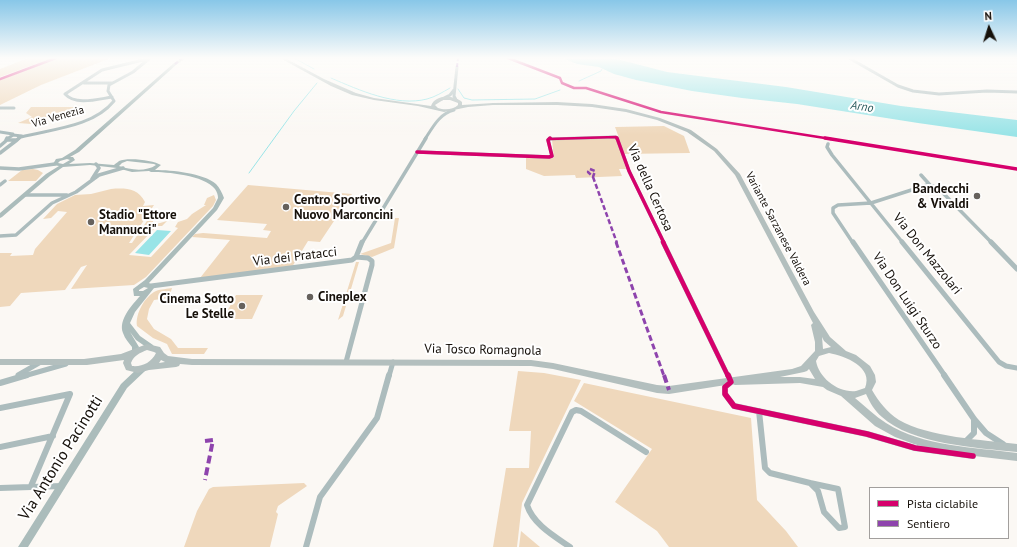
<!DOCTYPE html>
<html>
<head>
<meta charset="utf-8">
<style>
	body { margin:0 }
	#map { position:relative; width:1017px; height:547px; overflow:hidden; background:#fbf8f4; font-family:"PT Sans",sans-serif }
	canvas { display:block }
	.legend { position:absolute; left:869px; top:487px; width:140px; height:52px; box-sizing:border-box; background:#fff; border:1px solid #a29f9d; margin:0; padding:5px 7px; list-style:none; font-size:12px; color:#16100a }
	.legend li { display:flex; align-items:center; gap:8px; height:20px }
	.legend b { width:20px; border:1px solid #a29f9d }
	.north { position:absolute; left:969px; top:8px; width:40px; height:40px; -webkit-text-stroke:3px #fff; paint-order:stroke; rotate:356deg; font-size:11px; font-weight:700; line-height:16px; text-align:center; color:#16100a }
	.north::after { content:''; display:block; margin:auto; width:14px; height:18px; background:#16100a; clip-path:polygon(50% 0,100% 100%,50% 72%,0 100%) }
</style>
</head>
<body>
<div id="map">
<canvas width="1017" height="547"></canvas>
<ul class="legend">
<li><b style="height:5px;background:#d6006c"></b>Pista ciclabile</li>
<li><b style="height:5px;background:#8e44ad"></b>Sentiero</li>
</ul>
<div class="north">N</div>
</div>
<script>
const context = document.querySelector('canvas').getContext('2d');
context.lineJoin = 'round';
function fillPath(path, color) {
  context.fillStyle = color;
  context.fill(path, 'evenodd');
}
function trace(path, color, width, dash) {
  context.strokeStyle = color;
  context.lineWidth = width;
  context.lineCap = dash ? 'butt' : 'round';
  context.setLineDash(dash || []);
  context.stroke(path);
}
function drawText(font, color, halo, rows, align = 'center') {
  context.font = font + ' "PT Sans",sans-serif';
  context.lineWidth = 4;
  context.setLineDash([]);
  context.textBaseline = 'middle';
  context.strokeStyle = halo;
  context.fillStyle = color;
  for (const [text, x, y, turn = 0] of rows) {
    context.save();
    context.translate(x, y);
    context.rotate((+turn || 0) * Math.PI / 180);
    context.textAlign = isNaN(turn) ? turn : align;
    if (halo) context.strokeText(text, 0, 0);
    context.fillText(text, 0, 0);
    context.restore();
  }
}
const green = new Path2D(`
	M 28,58 L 52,58 L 0,77 L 0,69 Z
	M 58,58 L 111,58 L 41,85 L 0,105 L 0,80 Z
	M 31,107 L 77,107 L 59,115 L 40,118 L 31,124 L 18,123 L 32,117 L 26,113 Z
	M 664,126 L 684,136 L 690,153 L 622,154 L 626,169 L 619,169 L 622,176 L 576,178 L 575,175 L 544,176 L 526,169 L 526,158 L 554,158 L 552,140 L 619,138 L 615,127 Z
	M 33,169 L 38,170 L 43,173 L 36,181 L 8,181 L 22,170 Z
	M 248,185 L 352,194 L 320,242 L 308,241 L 292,267 L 200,278 L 230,240 L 192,237 L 195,234 L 203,233 L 267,238 L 271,231 L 263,230 L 267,224 L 217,220 Z
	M 111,189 C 125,188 138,188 145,202 L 143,206 L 154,205 L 129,243 L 132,243 L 151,215 L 160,213 L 167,213 L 165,215 L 160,214 L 157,218 L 153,218 L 153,225 L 167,221 L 162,226 L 157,226 L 129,255 L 151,257 L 178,228 L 175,227 L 178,222 L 187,219 L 192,214 L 206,205 L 204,205 L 207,198 L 214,195 L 216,200 L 213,206 L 146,277 L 134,285 L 71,289 L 87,265 L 81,267 L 65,290 L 21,293 L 10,306 L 0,307 L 0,253 L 12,253 L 10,256 L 33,255 L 35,249 L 67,212 L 58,211 L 51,218 L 43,219 L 57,204 L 75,195 L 91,194 Z
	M 395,218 L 399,218 L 394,248 L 372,257 L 360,254 L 391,243 Z
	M 356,262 L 359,262 L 343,316 L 338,320 Z
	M 172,288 L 169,298 L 154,300 L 149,309 L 147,319 L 154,329 L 171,339 L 178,348 L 208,348 L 204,354 L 172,354 L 167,344 L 153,338 L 137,326 C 135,314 145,296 156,291 C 161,289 168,289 172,288 Z
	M 236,295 L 263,295 L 252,319 L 223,319 Z
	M 518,371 L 544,373 L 581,380 L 522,503 L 517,547 L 493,547 L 506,468 L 529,468 L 531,431 L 509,431 Z
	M 584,383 L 751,418 L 757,500 L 786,531 L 798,547 L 669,547 L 657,531 L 615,502 L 652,449 L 574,401 Z
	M 304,483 L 307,486 L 278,506 L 276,512 L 278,514 L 270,547 L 184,547 L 197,511 L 209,489 L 213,487 Z
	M 521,531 L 540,547 L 519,547 Z`);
const water = new Path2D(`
	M 563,58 L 613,58 L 667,72 L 786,87 L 901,106 L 1017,120 L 1017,137 L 918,123 L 797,104 L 742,98 L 692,91 L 636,80 L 614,74 L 599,67 L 577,64 Z
	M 157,230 L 171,231 L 149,255 L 135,253 Z`);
const stream = new Path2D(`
	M 294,58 L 314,69
	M 331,78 C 359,90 396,107 427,99 C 435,97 443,92 450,88
	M 579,81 L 601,71 L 602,69
	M 458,89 L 464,98 L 472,100 L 535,99 L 560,90
	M 249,173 L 294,111 L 317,83`);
const streetFar3 = new Path2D(`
	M 849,58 L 898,86 L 913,91 L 939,94 L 987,91 L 1017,92
	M 84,83 L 112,83
	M 112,97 C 98,99 76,106 65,94 L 102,70 L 147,59
	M 442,99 L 450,95 L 454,90
	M 456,100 L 454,96 L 457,67
	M 0,108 L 14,108
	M 0,132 L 13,134
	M 21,137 C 52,129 93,127 114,101 L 108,91 L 109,85 L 133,72 L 150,58
	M 7,139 L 13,135 L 22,136 L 18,139
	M 425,139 C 433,127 439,114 454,110
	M 549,139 L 616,137 L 617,139`);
const streetFar2 = new Path2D(`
	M 7,138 L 6,140 L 17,140
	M 617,138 L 629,171 L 664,243
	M 17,140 L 19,138
	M 828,144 L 827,147 L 832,155 L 903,243
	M 0,146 L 7,140
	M 417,152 L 549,157 L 552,156 L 548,140 L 550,138
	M 0,153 L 17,140
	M 0,168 L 19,169 L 55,164
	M 921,175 L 930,185
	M 92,179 L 99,168 L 96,164
	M 0,185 L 5,181
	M 25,195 L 67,195
	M 0,236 L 16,235 L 52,203 L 76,192 L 99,175 L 123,168
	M 362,243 L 426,138
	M 853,243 L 833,213 L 833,208 L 838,205 L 871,203 L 927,185 L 933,186 L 941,191 L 992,243`);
const streetFar1 = new Path2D(`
	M 663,242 L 728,376
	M 853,242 L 945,376
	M 902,242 L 999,362 L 1006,366 L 1017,368
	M 991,242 L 1017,269
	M 151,286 L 352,260 L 356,257 L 362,242
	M 346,362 L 372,265 L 372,261 L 368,258 L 356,257
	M 18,375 L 39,363
	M 24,376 L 66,364
	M 389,376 L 393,362`);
const street = new Path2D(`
	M 728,375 L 731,382 L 725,387 L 725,394 L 734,406 L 867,434 L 915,448 L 973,456
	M 944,375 L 974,419 L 986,433 L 1003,444
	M 0,383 L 27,375
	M 0,408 L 70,394
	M 759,411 L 765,468 L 770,473 L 810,483
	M 966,441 L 974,433 L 974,419
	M 0,447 L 53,436
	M 810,483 L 838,489 L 845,527 L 839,528 L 824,512 L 818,491 Z
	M 31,486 L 70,394
	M 0,488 L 62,486
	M 306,547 L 320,497 L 377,418 L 389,375
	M 570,547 C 554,536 533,524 527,505 L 572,412 L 576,410 L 581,411 L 646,452`);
const secondary = new Path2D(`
	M 182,58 L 186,58 L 176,65 L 79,152 L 70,157 L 73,157 L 75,160 L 69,164 L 90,163 L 114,165 C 115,164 118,162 119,161 C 127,157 154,160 161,165 L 155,170 C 172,170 203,173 216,184 C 220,188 222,193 224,198 L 217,210 L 149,283 L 151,284 L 154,288 L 135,312 L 130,323 L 140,336 L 153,345 L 154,347 L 153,349 L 151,350 L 149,349 L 136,340 L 130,332 L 139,347 L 137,353 L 135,354 L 133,353 L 132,351 L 132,347 C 129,343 125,339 123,333 C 118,320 132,305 140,296 L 134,296 L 133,289 L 145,280 L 213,208 L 218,198 C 218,195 217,192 215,189 C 204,175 167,172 151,172 L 149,171 L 132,172 L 117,168 L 90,165 L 63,167 L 50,176 L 2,217 L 0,218 L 0,213 L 46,174 L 59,166 L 53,165 L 53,164 L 56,159 L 62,158 L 75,150 L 174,63 ZM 67,159 L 70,160 L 63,164 L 58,163 L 60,161 ZM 127,161 L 154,164 L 156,165 C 146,172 130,170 119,166 L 122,163 ZM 144,287 L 148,288 L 143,291 L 139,291 L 139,290 Z
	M 142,366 L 145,367 L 146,369 L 145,371 L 127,388 L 28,547 L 18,547 L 121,384 L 139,367 Z`);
const primary = new Path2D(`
	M 280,58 L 285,58 L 324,79 L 356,93 L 374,98 L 431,106 C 435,94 454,95 462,102 L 462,105 L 493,103 L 557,102 L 592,104 L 626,109 L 660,118 L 691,130 L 717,149 L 740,174 L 814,312 L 830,337 L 846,351 L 856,355 L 870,366 L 875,375 L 876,382 L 872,390 C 879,402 887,412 899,420 C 928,437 983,440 1017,444 L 1017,452 C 978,448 911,444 882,417 C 875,411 870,403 866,394 L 855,398 C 866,407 875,416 886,423 C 924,447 974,447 1017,453 L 1017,461 L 966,455 L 931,449 L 914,444 L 895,437 L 875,426 L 841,396 L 827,390 L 823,387 L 800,383 L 735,385 L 732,384 L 669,394 L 657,393 L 553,369 L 531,366 L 192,365 L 180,364 L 179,366 L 176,367 L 149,370 L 138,373 L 126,370 L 123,363 L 124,360 L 87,365 L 0,365 L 0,359 L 84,359 L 121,354 L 147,344 L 160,347 L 164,353 L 168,356 L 192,359 L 531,360 L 553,363 L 657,385 L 669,386 L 792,369 L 801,366 L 815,351 L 815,342 L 811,325 L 813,323 L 735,175 L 714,151 L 687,132 L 657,120 L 626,112 L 592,107 L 557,105 L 493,105 L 468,107 L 444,112 L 418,106 L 374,100 L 352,95 L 331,86 ZM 443,100 L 450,100 L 458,103 L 458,105 C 453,110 444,110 438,108 L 435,105 ZM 822,337 L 824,341 L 831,347 L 823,349 ZM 147,350 L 154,352 L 156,353 C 151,363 142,367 132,366 L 131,363 C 134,355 140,353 147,350 ZM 829,353 C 845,356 874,367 865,388 C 862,389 859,390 856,391 C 838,393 819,378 816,361 L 819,356 ZM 161,360 L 165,362 L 159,363 ZM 809,369 L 815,379 L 800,377 L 780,377 L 804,372 L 807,371 Z`);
const quietFar3 = new Path2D(`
	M 175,64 L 182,58
	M 457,67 L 458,58`);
const quietFar2 = new Path2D(`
	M 590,169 L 595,171 L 593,177 L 588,172 Z
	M 593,177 L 617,243`);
const quietFar1 = new Path2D(`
	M 616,242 L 664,376`);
const quiet = new Path2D(`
	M 664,375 L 669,390
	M 205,441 L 213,440 L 205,480`);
const cyclewayFar3 = new Path2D(`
	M 508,58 L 560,78 L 562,83 L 574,88 L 586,88 L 661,112 L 831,139
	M 0,79 L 56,58
	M 549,139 L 616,137 L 617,139`);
const cyclewayFar2 = new Path2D(`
	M 617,138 L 629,171 L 664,243
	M 825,138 L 1017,169
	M 417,152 L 549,157 L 552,156 L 548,140 L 550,138`);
const cyclewayFar1 = new Path2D(`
	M 663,242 L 728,376`);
const cycleway = new Path2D(`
	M 728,375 L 731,382 L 725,387 L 725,394 L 734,406 L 867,434 L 915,448 L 973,456`);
const markers = [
	[977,196,4,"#66615c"],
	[286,207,4,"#66615c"],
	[91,222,4,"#66615c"],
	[310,297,4,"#66615c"],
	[242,306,4,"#66615c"]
];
const farStreetnames = [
	["Via Venezia",58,117,-16],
	["Variante Sarzanese Valdera",778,229,62]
];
const farWaternames = [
	["Arno",862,107,8]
];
const streetNames = [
	["Via della Certosa",650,188,66],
	["Via Don Mazzolari",927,254,51],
	["Via dei Pratacci",295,257,-7],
	["Via Don Luigi Sturzo",907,301,56],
	["Via Tosco Romagnola",483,350,1]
];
const poiNames = [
	["Bandecchi",969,189,"right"],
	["& Vivaldi",969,204,"right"],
	["Centro Sportivo",294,200],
	["Nuovo Marconcini",294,215],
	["Stadio \"Ettore",99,215],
	["Mannucci\"",99,230],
	["Cineplex",318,297],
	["Cinema Sotto",234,299,"right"],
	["Le Stelle",234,314,"right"]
];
const nearStreetnames = [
	["Via Antonio Pacinotti",61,458,-58]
];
fillPath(green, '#efd8bc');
fillPath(water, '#99e4e7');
trace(stream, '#99e4e7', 1);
trace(streetFar3, '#acbcbd', 3);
trace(streetFar2, '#acbcbd', 3.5);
trace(streetFar1, '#acbcbd', 5);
trace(street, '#acbcbd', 6);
fillPath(secondary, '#abbcbb');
fillPath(primary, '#b3bfbe');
trace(quietFar3, '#8e44ad', 2, [4, 2]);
trace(quietFar2, '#8e44ad', 2.5, [5, 2.5]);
trace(quietFar1, '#8e44ad', 3, [6, 3]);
trace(quiet, '#8e44ad', 4, [8, 4]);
trace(cyclewayFar3, '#d6006c', 2.5);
trace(cyclewayFar2, '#d6006c', 3.5);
trace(cyclewayFar1, '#d6006c', 4.5);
trace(cycleway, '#d6006c', 5.5);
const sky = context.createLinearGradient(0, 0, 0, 135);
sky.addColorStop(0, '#88c7e8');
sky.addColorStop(0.43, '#fdfcfa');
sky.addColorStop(1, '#fdfcfa00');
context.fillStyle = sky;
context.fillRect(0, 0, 1017, 135);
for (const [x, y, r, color] of markers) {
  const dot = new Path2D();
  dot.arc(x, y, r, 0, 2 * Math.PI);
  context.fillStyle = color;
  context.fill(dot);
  trace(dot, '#fff', 1.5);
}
drawText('11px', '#16100a', '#fff', farStreetnames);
drawText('italic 12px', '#2b5b5d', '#fff', farWaternames);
drawText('13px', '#16100a', '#fff', streetNames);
drawText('bold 13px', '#16100a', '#fff', poiNames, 'left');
drawText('16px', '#16100a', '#fff', nearStreetnames);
</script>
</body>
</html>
